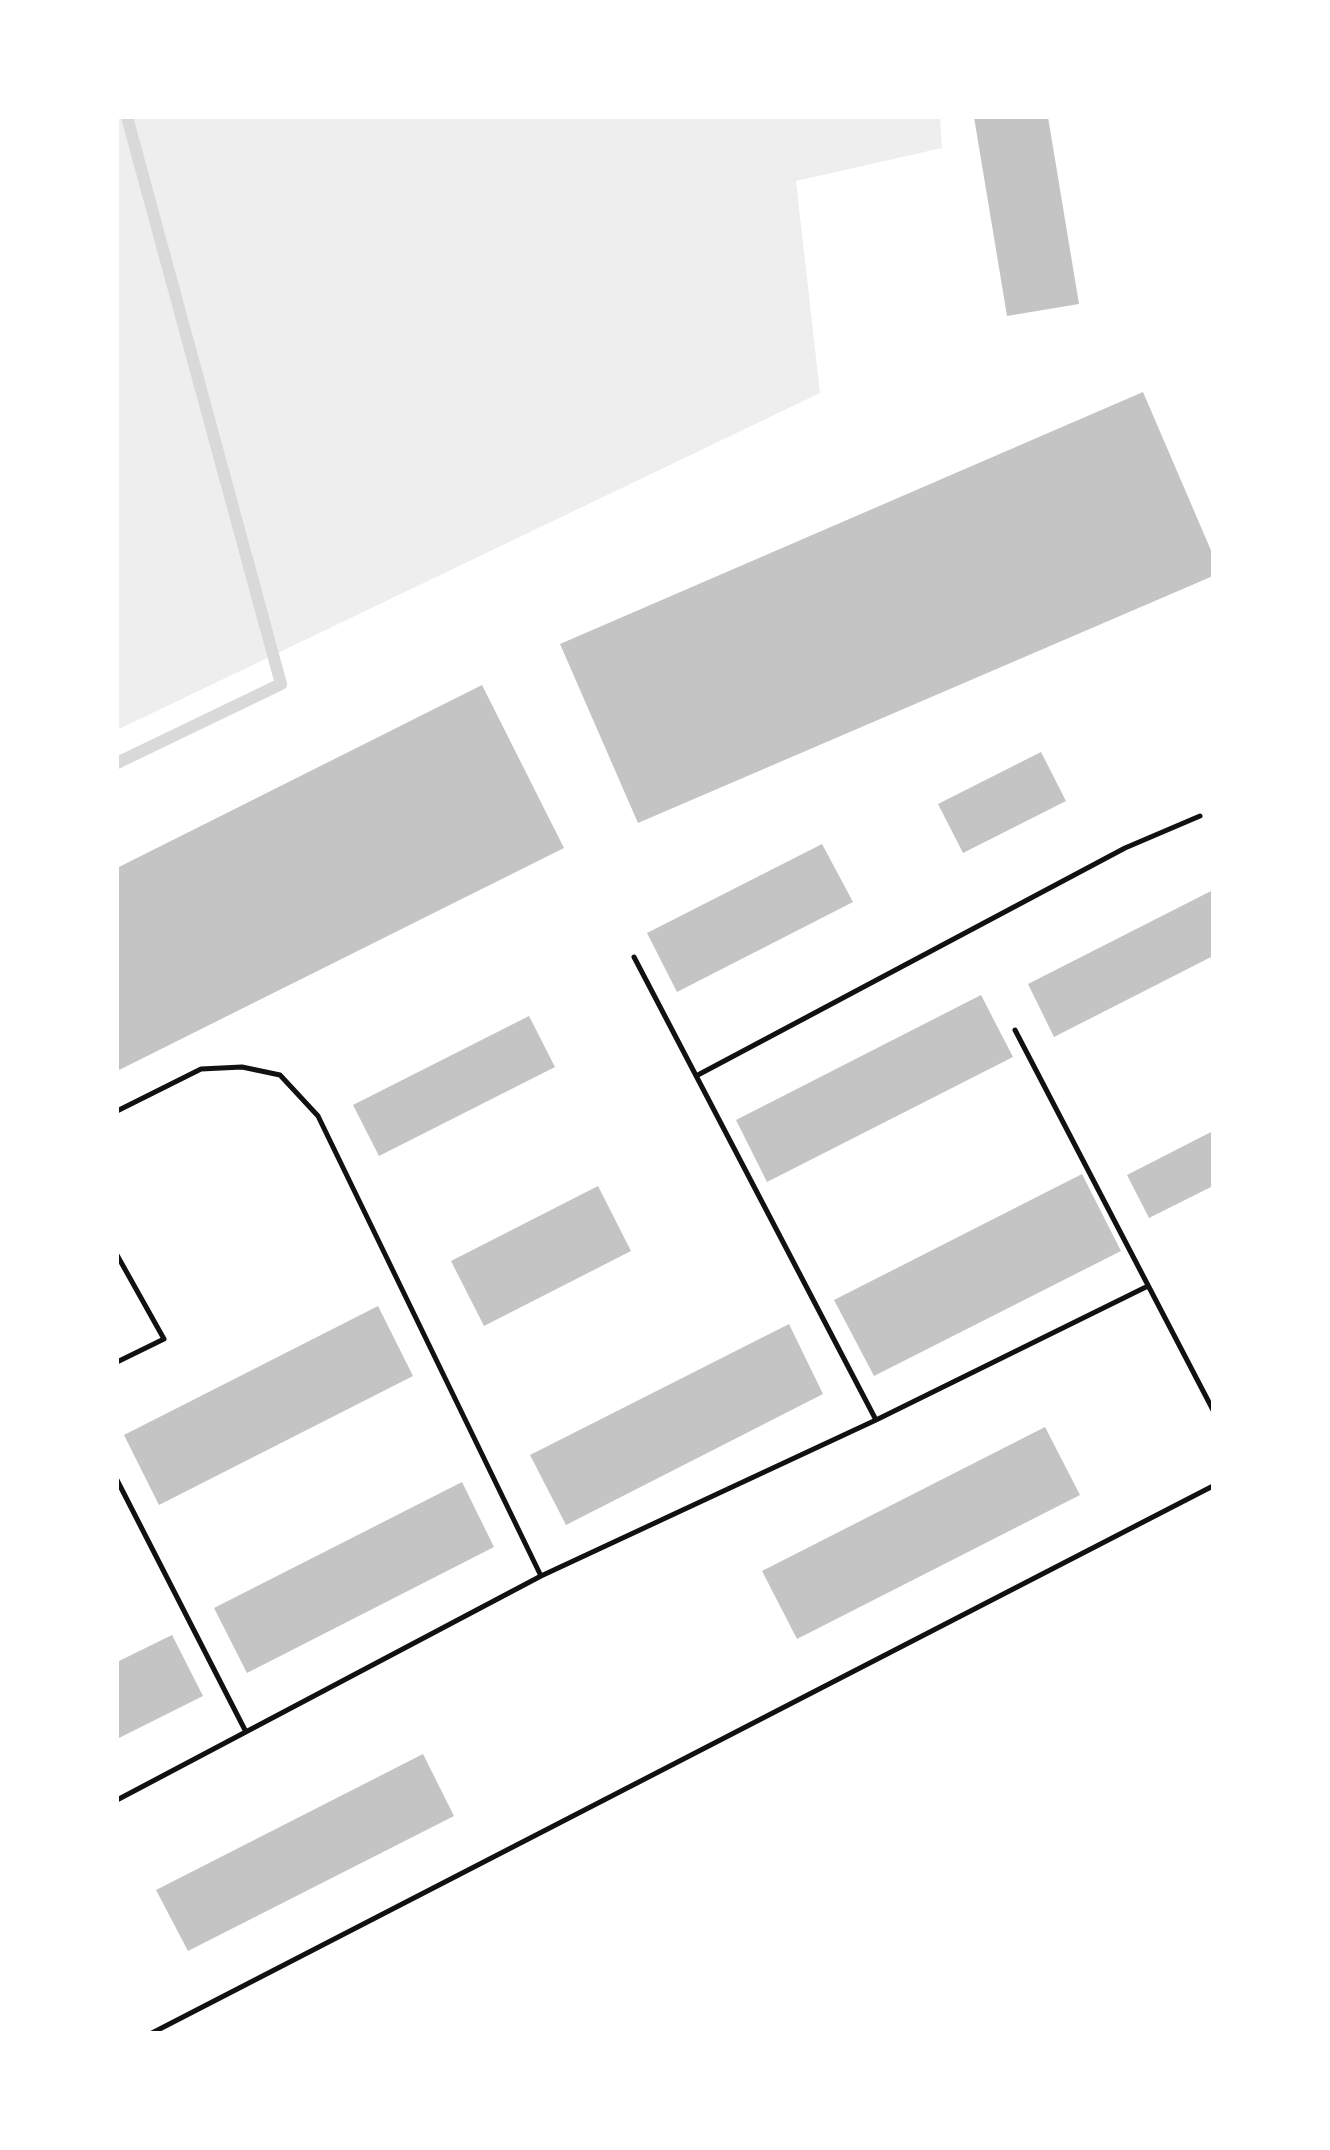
<!DOCTYPE html>
<html>
<head>
<meta charset="utf-8">
<style>
	body { margin:0 }
	#map { position:relative; width:1330px; height:2150px; overflow:hidden; background:#fff; font-family:"Space Grotesk",sans-serif }
	canvas { display:block }
	.frame { position:absolute; inset:0; border:119px solid #fff; pointer-events:none }
</style>
</head>
<body>
<div id="map">
<canvas width="1330" height="2150"></canvas>
<div class="frame"></div>
</div>
<script>
const context = document.querySelector('canvas').getContext('2d');
context.lineJoin = 'round';
function fillPath(path, color) {
  context.fillStyle = color;
  context.fill(path, 'evenodd');
}
function trace(path, color, width, dash) {
  context.strokeStyle = color;
  context.lineWidth = width;
  context.lineCap = dash ? 'butt' : 'round';
  context.setLineDash(dash || []);
  context.stroke(path);
}
const green = new Path2D(`
	M 117,117 L 940,117 L 942,148 L 796,181 L 820,393 L 117,730 Z`);
const stream = new Path2D(`
	M 117,763 L 281,684 L 127,117`);
const building = new Path2D(`
	M 974,117 L 1048,117 L 1079,304 L 1007,316 Z
	M 1143,392 L 1213,555 L 1213,576 L 638,823 L 560,644 Z
	M 482,685 L 564,848 L 117,1071 L 117,868 Z
	M 1041,752 L 1066,801 L 963,853 L 938,804 Z
	M 822,844 L 853,902 L 677,992 L 647,933 Z
	M 1213,890 L 1213,956 L 1054,1037 L 1028,984 Z
	M 981,995 L 1013,1057 L 767,1182 L 736,1120 Z
	M 529,1016 L 555,1067 L 379,1156 L 353,1105 Z
	M 1213,1131 L 1213,1186 L 1149,1218 L 1127,1175 Z
	M 1082,1174 L 1121,1251 L 874,1376 L 834,1300 Z
	M 598,1186 L 631,1251 L 484,1326 L 451,1261 Z
	M 378,1306 L 413,1376 L 159,1505 L 124,1435 Z
	M 789,1324 L 823,1394 L 566,1525 L 530,1455 Z
	M 1045,1427 L 1080,1495 L 797,1639 L 762,1571 Z
	M 462,1482 L 494,1547 L 247,1673 L 214,1608 Z
	M 172,1635 L 203,1696 L 117,1739 L 117,1662 Z
	M 423,1754 L 454,1816 L 188,1951 L 156,1890 Z`);
const service = new Path2D(`
	M 634,957 L 876,1420
	M 1015,1030 L 1213,1410
	M 696,1076 L 1125,848 L 1200,816
	M 117,1111 L 201,1069 L 242,1067 L 280,1075 L 318,1116 L 541,1576 L 876,1420 L 1148,1286
	M 117,1255 L 164,1339 L 117,1362
	M 117,1480 L 246,1732
	M 117,1800 L 541,1576
	M 152,2033 L 1213,1486`);
fillPath(green, '#eee');
trace(stream, '#d9d9d9', 12);
fillPath(building, '#c4c4c4');
trace(service, '#111', 5);
</script>
</body>
</html>
